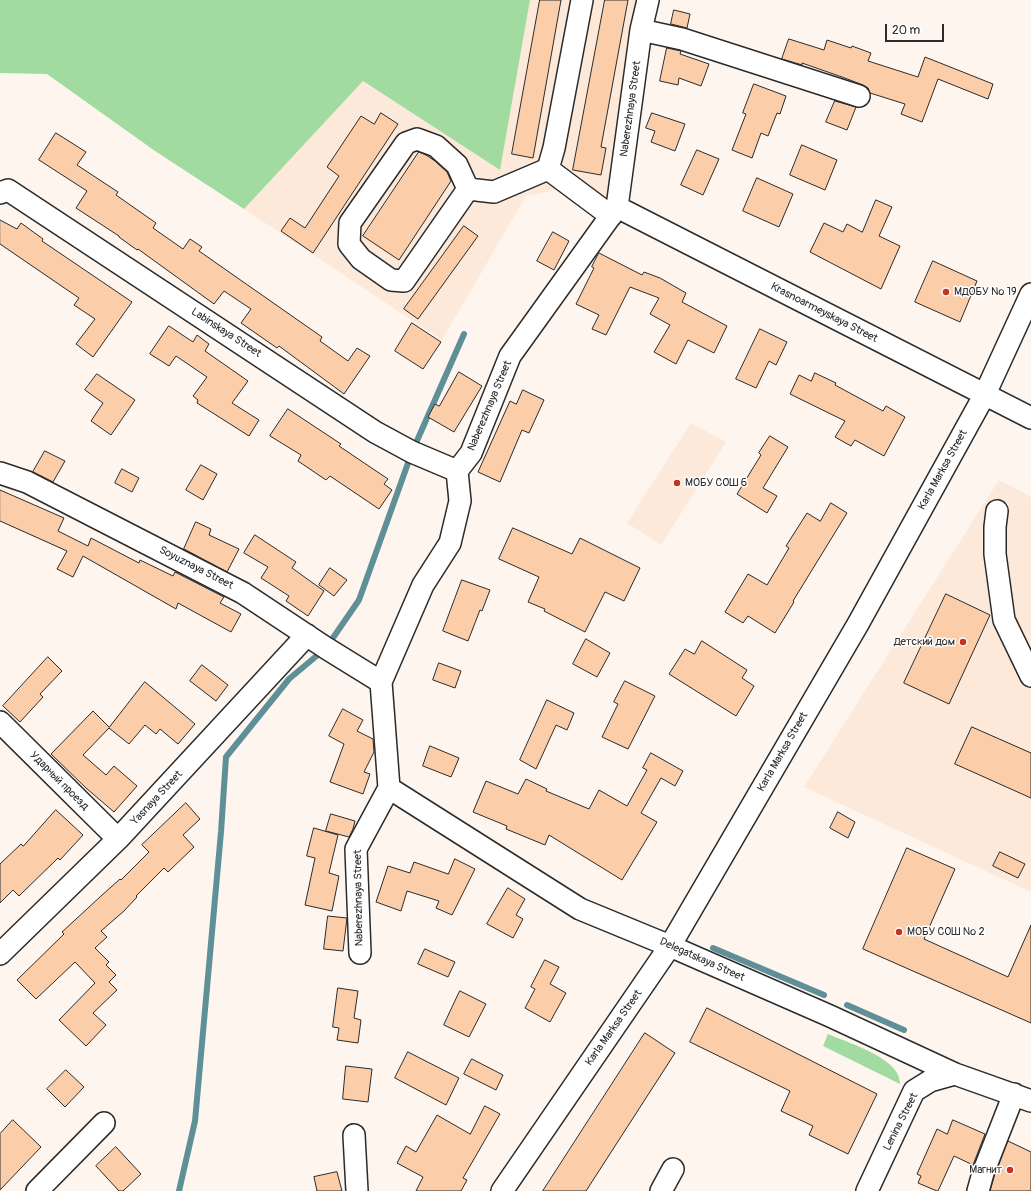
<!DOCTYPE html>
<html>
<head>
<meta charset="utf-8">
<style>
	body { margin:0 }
	#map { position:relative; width:1031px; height:1191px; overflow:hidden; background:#fef5ee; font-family:Pangolin,sans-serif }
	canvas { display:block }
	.scale { position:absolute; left:885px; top:24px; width:59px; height:18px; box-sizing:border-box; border:2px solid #2b2b2b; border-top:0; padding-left:5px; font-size:12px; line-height:14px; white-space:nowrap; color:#2b2b2b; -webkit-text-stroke:3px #fff; paint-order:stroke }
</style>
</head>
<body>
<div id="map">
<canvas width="1031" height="1191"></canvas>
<div class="scale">20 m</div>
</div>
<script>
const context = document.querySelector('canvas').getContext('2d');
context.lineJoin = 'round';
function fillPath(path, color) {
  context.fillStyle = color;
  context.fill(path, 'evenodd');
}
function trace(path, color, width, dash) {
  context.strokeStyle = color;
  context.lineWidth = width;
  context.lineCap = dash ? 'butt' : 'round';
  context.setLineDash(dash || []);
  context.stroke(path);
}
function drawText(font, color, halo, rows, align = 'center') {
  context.font = font + ' Pangolin,sans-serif';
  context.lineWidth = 3;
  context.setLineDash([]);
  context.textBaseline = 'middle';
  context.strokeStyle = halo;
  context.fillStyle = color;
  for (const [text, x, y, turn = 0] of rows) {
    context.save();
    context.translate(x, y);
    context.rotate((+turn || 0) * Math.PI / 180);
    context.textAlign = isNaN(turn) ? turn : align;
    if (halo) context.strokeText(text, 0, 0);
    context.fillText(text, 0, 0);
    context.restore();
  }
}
const built = new Path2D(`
	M 530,0 L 640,0 L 611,206 L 562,189 L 526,196 L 442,340 L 244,209 L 363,81 L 500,170 Z
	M 691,423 L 726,442 L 661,545 L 627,523 Z
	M 999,480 L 1031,497 L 1031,892 L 804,787 Z`);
const green = new Path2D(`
	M 0,0 L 530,0 L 500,170 L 363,81 L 244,209 L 155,151 L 47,74 L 0,73 Z
	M 828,1034 C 848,1043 901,1058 900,1084 L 823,1046 Z`);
const stream = new Path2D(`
	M 713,948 L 824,995
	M 847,1005 L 904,1030
	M 179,1191 L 195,1121 L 221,832 L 226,757 L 289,679 L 326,648 L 359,600 L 412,452 L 464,334`);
const building = new Path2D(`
	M 540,0 L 561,0 L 533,158 L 512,154 Z
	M 605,0 L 628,0 L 601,147 L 606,148 L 601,175 L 573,170 Z
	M 674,10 L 690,14 L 687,28 L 671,24 Z
	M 789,39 L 824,50 L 827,40 L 851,48 L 852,46 L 871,53 L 868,61 L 918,77 L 925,57 L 993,84 L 988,99 L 938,79 L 922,122 L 901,114 L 905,104 L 870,93 L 868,88 L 863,85 L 842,77 L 802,63 L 802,65 L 782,59 Z
	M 667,48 L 681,51 L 680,54 L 709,64 L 701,86 L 679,78 L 678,85 L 660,81 Z
	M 754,84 L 786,96 L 780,114 L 777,113 L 768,136 L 761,133 L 752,158 L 732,150 L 746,114 L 743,113 Z
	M 835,101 L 856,107 L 847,130 L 826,122 Z
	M 381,113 L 398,124 L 313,253 L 281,231 L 290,218 L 305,228 L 339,176 L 327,167 L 361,116 L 374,124 Z
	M 652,113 L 685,124 L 675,151 L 651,142 L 655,131 L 646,128 Z
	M 56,133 L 86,152 L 77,165 L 118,192 L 116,195 L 156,223 L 153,228 L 183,249 L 190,239 L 202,247 L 199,251 L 322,337 L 320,341 L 348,361 L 357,348 L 370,356 L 344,394 L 279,346 L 277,348 L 241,323 L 251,309 L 224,291 L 214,304 L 138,249 L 137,250 L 119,237 L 119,236 L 76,208 L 87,191 L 39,160 Z
	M 802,145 L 837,160 L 825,190 L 790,175 Z
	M 697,150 L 719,159 L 703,195 L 681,185 Z
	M 419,152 L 426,155 L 435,161 L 447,172 L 451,181 L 399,260 L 363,236 Z
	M 757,178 L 793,194 L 779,227 L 743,211 Z
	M 876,200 L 892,207 L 879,236 L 900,246 L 881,289 L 810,252 L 824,223 L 843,232 L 847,224 L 862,232 Z
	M 0,220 L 17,229 L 21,223 L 43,239 L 42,241 L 132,302 L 93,357 L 76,344 L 95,319 L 74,305 L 79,298 L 0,244 Z
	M 464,226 L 478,236 L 418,319 L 404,309 Z
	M 553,232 L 569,241 L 554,270 L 537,261 Z
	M 599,253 L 642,275 L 644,272 L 660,278 L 686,293 L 682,302 L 727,326 L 714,353 L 688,340 L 676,364 L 654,352 L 670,325 L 650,314 L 659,298 L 630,287 L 606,335 L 592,329 L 599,315 L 576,304 L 594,268 L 592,267 Z
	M 933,261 L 977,281 L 960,322 L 915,302 Z
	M 412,323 L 441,342 L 423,369 L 395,351 Z
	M 169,326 L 193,342 L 197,335 L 209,344 L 205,351 L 248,381 L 232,403 L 259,420 L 249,436 L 197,403 L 198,400 L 193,396 L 207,377 L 176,356 L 169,366 L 150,354 Z
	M 760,329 L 787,342 L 776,365 L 769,361 L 756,388 L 736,379 Z
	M 459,372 L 482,386 L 454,432 L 428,417 L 435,404 L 439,406 Z
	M 815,373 L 836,383 L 835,385 L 883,411 L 886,406 L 905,417 L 884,456 L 855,440 L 851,446 L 835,437 L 845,421 L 790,394 L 799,375 L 811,381 Z
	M 97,374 L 135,400 L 111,435 L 91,421 L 103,403 L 85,390 Z
	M 523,390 L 544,400 L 529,433 L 522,430 L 500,482 L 478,472 L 510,401 L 516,404 Z
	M 288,409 L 341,444 L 339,446 L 388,479 L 384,484 L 392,490 L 379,509 L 330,476 L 326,480 L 298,461 L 301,455 L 270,436 Z
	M 770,436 L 788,447 L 763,488 L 777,496 L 767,513 L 737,494 L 761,455 L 759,453 Z
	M 45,451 L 65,461 L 53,482 L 33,472 Z
	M 201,465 L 217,474 L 203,500 L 186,490 Z
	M 122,469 L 139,478 L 132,492 L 115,483 Z
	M 0,490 L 64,518 L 58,531 L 88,546 L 91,538 L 139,563 L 140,560 L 173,576 L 175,572 L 224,597 L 220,603 L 241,614 L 231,632 L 178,603 L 176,609 L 83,556 L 73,577 L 57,569 L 67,551 L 0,521 Z
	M 831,503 L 847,513 L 793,601 L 794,602 L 775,633 L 748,616 L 743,623 L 725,612 L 748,574 L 767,585 L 789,548 L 786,546 L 807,513 L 820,521 Z
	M 196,522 L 211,529 L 209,535 L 239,549 L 227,572 L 184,549 Z
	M 513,528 L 572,554 L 580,538 L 640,568 L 624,601 L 605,592 L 585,632 L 544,611 L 545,609 L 528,602 L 539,577 L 499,559 Z
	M 255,535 L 296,562 L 292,568 L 324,591 L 308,616 L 286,601 L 289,596 L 261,578 L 268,567 L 244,553 Z
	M 330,568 L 347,580 L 334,596 L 319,585 Z
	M 462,580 L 490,590 L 482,611 L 480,610 L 468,641 L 443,631 Z
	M 946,594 L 990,615 L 949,704 L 904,683 Z
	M 586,639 L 610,653 L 597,677 L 573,664 Z
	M 702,641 L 747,670 L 742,678 L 754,686 L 736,716 L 669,674 L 685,649 L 694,654 Z
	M 48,657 L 62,671 L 40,694 L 43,697 L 20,722 L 3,706 Z
	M 439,663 L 461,671 L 455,688 L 433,680 Z
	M 202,665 L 228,685 L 216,701 L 190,681 Z
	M 625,681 L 655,696 L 628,749 L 602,737 L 618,704 L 614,702 Z
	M 145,682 L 195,724 L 178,744 L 160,729 L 156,734 L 145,725 L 129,744 L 109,728 L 83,755 L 106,775 L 114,766 L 137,786 L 114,812 L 86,788 L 51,754 L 93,711 L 109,727 Z
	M 547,700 L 574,713 L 567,730 L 556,725 L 536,769 L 520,760 Z
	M 343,709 L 363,720 L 357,731 L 373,739 L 374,752 L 364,772 L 370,774 L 363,794 L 330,782 L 344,744 L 329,736 Z
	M 972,727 L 1031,753 L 1031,798 L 955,764 Z
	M 430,746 L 459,758 L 451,777 L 423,766 Z
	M 651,753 L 683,771 L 675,786 L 661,778 L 641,813 L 657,822 L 622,880 L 549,835 L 545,845 L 506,829 L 507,826 L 473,812 L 486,781 L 518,794 L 526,779 L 547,789 L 546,791 L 589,809 L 599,790 L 627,806 L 647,770 L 643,768 Z
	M 186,803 L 200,819 L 183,835 L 194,847 L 168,872 L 164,868 L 136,896 L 137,897 L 124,911 L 101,931 L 107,937 L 95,948 L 109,962 L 106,965 L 116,975 L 109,982 L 117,990 L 93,1013 L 106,1025 L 86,1046 L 59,1020 L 95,983 L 75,962 L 36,999 L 17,980 L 64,934 L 62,932 L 101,896 L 120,879 L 121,880 L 149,852 L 142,845 Z
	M 56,810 L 83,835 L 60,860 L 58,858 L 19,896 L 13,890 L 0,903 L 0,864 L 21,844 L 23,846 Z
	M 838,812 L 855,822 L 848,838 L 830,828 Z
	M 331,814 L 355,821 L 353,829 L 349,837 L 326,831 Z
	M 314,828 L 338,835 L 329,873 L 339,876 L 332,911 L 305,905 L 315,858 L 307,856 Z
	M 907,848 L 955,869 L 924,939 L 1008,977 L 1031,925 L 1031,1023 L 863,949 Z
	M 1000,852 L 1025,864 L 1018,878 L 993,866 Z
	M 455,859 L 475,869 L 452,915 L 436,908 L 439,901 L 407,891 L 401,911 L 376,902 L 388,866 L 410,873 L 414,862 L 448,874 Z
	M 508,888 L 525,899 L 516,915 L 523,919 L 513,938 L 487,924 Z
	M 328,916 L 347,918 L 343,951 L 324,949 Z
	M 425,949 L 455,962 L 448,977 L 418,964 Z
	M 545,960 L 559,967 L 550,984 L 566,993 L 550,1022 L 525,1008 L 535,989 L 531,987 Z
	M 338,988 L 358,991 L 354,1018 L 361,1020 L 358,1043 L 337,1040 L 339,1028 L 333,1027 Z
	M 460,991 L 486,1004 L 469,1037 L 444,1025 Z
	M 707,1008 L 877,1094 L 848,1154 L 809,1135 L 813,1126 L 781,1111 L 790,1091 L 690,1042 Z
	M 645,1033 L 675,1053 L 586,1191 L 543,1191 Z
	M 408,1052 L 459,1078 L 446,1105 L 395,1078 Z
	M 472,1059 L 503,1075 L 496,1090 L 464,1074 Z
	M 346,1066 L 372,1069 L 368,1102 L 343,1099 Z
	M 66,1070 L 84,1087 L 65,1107 L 47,1089 Z
	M 485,1106 L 500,1114 L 463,1178 L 467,1180 L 461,1191 L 416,1191 L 423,1177 L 397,1163 L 406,1146 L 416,1152 L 437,1115 L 470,1134 Z
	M 13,1120 L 41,1147 L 0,1190 L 0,1134 Z
	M 953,1120 L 985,1134 L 973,1165 L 954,1156 L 938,1191 L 937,1191 L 918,1183 L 921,1176 L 917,1174 L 937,1129 L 947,1134 Z
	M 1008,1141 L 1031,1152 L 1031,1191 L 990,1191 L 994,1177 Z
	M 116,1147 L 141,1174 L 123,1191 L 119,1191 L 96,1166 Z
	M 337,1172 L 342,1191 L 317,1191 L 314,1177 Z`);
const minor = new Path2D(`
	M 641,30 L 682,39 L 859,96
	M 417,139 L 436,146 L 457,165 L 468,189 L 404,281 L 391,280 L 361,259 L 349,244 L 350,223 L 406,143 Z
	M 548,169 L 611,216
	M 468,189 L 494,192 L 548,169 L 554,148 L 582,0
	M 0,193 L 8,190 L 375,432 L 412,452 L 457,471
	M 617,207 L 1031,418
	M 0,473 L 27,482 L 243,593 L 326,648 L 381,682
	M 997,511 L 995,527 L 995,554 L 1004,620 L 1031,676
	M 0,722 L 118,839
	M 389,788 L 580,909 L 670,946 L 830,1016 L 955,1074 L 1031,1101
	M 360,953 L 356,849 L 389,788 L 381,682 L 423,585 L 450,543 L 460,501 L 457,471 L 471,453 L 510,356 L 617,207 L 641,30 L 648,0
	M 0,954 L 118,839 L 307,635
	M 354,1135 L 357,1191
	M 37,1191 L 104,1123
	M 502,1191 L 670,946 L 858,624 L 985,394 L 1031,294
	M 661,1191 L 673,1169
	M 867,1191 L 914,1091 L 930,1081 L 955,1074
	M 978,1191 L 983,1173 L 1014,1094`);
const markers = [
	[946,292,4,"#c8321e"],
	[677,483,4,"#c8321e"],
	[963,642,4,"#c8321e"],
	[899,932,4,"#c8321e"],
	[1010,1170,4,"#c8321e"]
];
const streetNames = [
	["Naberezhnaya Street",631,109,-82],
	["Krasnoarmeyskaya Street",824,313,27],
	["Labinskaya Street",226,333,33],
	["Naberezhnaya Street",490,406,-67],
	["Karla Marksa Street",943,470,-61],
	["Soyuznaya Street",196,568,27],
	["Karla Marksa Street",783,752,-60],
	["Ударный проезд",59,781,45],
	["Yasnaya Street",157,798,-47],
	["Naberezhnaya Street",359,898,-91],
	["Delegatskaya Street",702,960,24],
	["Karla Marksa Street",614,1028,-55],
	["Lenina Street",901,1122,-63]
];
const poiNames = [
	["МДОБУ № 19",954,292],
	["МОБУ СОШ 6",685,483],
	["Детский дом",955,642,"right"],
	["МОБУ СОШ № 2",907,932],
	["Магнит",1002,1170,"right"]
];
fillPath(built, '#fde9d9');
fillPath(green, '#a1dba0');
trace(stream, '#609097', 6);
fillPath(building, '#fbcda9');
trace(building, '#2b2b2b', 1);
trace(minor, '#2b2b2b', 24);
trace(minor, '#fff', 21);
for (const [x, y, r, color] of markers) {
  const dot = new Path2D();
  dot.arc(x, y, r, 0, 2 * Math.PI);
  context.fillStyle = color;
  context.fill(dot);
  trace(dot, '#fff', 1.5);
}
drawText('11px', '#2b2b2b', '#fff', streetNames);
drawText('11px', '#2b2b2b', '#fff', poiNames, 'left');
</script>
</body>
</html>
